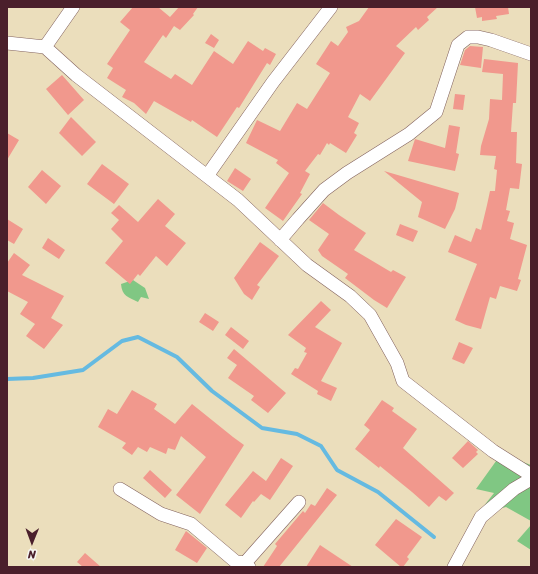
<!DOCTYPE html>
<html>
<head>
<meta charset="utf-8">
<style>
	body { margin:0 }
	#map { position:relative; width:538px; height:574px; overflow:hidden; background:#ebdebc; font-family:Sriracha,sans-serif }
	canvas { display:block }
	.frame { position:absolute; inset:0; border:8px solid #4a1f2b; pointer-events:none }
	.north { position:absolute; left:12px; top:522px; width:40px; height:40px; -webkit-text-stroke:3px #f6f6f2; paint-order:stroke; rotate:181deg; font-size:11px; font-weight:700; line-height:16px; text-align:center; color:#4a1f2b }
	.north::after { content:''; display:block; margin:auto; width:14px; height:18px; background:#4a1f2b; clip-path:polygon(50% 0,100% 100%,50% 72%,0 100%) }
</style>
</head>
<body>
<div id="map">
<canvas width="538" height="574"></canvas>
<div class="frame"></div>
<div class="north">N</div>
</div>
<script>
const context = document.querySelector('canvas').getContext('2d');
context.lineJoin = 'round';
function fillPath(path, color) {
  context.fillStyle = color;
  context.fill(path, 'evenodd');
}
function trace(path, color, width, dash) {
  context.strokeStyle = color;
  context.lineWidth = width;
  context.lineCap = dash ? 'butt' : 'round';
  context.setLineDash(dash || []);
  context.stroke(path);
}
const green = new Path2D(`
	M 133,280 L 145,288 L 149,299 L 141,297 L 138,302 C 128,297 122,296 121,284 Z
	M 504,450 L 512,458 L 531,465 L 531,521 L 506,507 L 492,511 L 483,507 L 494,493 L 476,489 Z
	M 531,525 L 531,550 L 517,541 Z`);
const stream = new Path2D(`
	M 7,379 L 33,378 L 83,370 L 122,341 L 138,337 L 177,357 L 212,391 L 262,428 L 297,434 L 321,446 L 337,470 L 378,492 L 434,537`);
const building = new Path2D(`
	M 133,7 L 158,7 L 170,17 L 179,7 L 198,7 L 193,14 L 194,15 L 180,30 L 174,26 L 166,38 L 163,35 L 144,62 L 171,79 L 175,74 L 192,85 L 214,51 L 233,64 L 248,41 L 263,51 L 265,48 L 276,54 L 270,65 L 267,63 L 239,108 L 237,107 L 217,137 L 192,120 L 191,122 L 154,101 L 146,114 L 134,103 L 122,97 L 126,90 L 107,78 L 113,68 L 107,64 L 130,30 L 120,22 Z
	M 369,7 L 438,7 L 427,17 L 429,20 L 418,30 L 416,27 L 396,46 L 405,53 L 370,101 L 360,94 L 348,117 L 359,123 L 354,133 L 357,135 L 346,153 L 330,143 L 329,145 L 327,143 L 320,155 L 318,154 L 305,171 L 310,174 L 300,193 L 302,194 L 283,221 L 265,208 L 289,173 L 276,163 L 278,160 L 246,143 L 257,120 L 280,131 L 297,103 L 307,109 L 330,73 L 316,64 L 331,41 L 338,46 L 348,32 L 346,27 L 359,21 Z
	M 475,7 L 508,7 L 509,14 L 496,16 L 497,19 L 482,21 L 482,17 L 477,18 Z
	M 211,34 L 219,40 L 214,48 L 205,43 Z
	M 470,46 L 483,47 L 481,68 L 460,65 L 465,50 Z
	M 484,59 L 518,63 L 516,103 L 513,103 L 511,132 L 517,132 L 516,163 L 522,164 L 519,189 L 510,188 L 506,210 L 510,211 L 507,221 L 514,223 L 510,239 L 527,245 L 518,279 L 521,280 L 517,291 L 500,286 L 496,299 L 490,297 L 481,329 L 466,325 L 455,320 L 477,264 L 448,252 L 455,235 L 471,242 L 476,228 L 481,230 L 487,205 L 490,191 L 495,191 L 497,170 L 494,169 L 496,156 L 480,155 L 481,146 L 489,119 L 490,99 L 502,100 L 503,74 L 482,72 Z
	M 62,75 L 84,100 L 68,115 L 46,89 Z
	M 455,94 L 465,95 L 463,110 L 453,109 Z
	M 71,117 L 96,142 L 82,156 L 59,133 Z
	M 449,125 L 460,127 L 456,153 L 459,154 L 455,171 L 408,161 L 415,139 L 445,148 Z
	M 7,133 L 19,140 L 7,160 Z
	M 102,164 L 129,184 L 114,204 L 87,184 Z
	M 235,168 L 251,179 L 243,191 L 227,181 Z
	M 42,170 L 61,186 L 46,204 L 28,187 Z
	M 384,171 L 459,193 L 455,209 L 445,229 L 418,217 L 422,202 Z
	M 158,199 L 175,214 L 165,226 L 186,243 L 167,266 L 156,256 L 140,276 L 138,274 L 130,284 L 105,263 L 123,241 L 111,229 L 119,220 L 111,213 L 119,205 L 138,222 Z
	M 323,203 L 339,215 L 366,233 L 354,250 L 391,272 L 393,270 L 406,277 L 387,308 L 374,300 L 345,278 L 348,274 L 322,256 L 318,250 L 329,234 L 309,220 Z
	M 7,219 L 23,229 L 14,244 L 7,240 Z
	M 400,224 L 418,231 L 413,242 L 396,235 Z
	M 48,238 L 65,250 L 59,259 L 42,248 Z
	M 260,242 L 279,256 L 257,285 L 260,287 L 252,300 L 244,294 L 234,278 Z
	M 14,253 L 30,265 L 22,275 L 64,296 L 51,318 L 63,325 L 44,349 L 26,336 L 35,324 L 20,314 L 28,302 L 7,291 L 7,263 Z
	M 321,301 L 331,310 L 315,327 L 342,343 L 321,381 L 337,388 L 331,401 L 317,394 L 318,391 L 291,374 L 295,368 L 298,369 L 307,353 L 304,352 L 306,348 L 288,335 Z
	M 205,313 L 219,322 L 213,331 L 199,322 Z
	M 231,327 L 249,341 L 243,349 L 225,335 Z
	M 459,342 L 473,348 L 464,364 L 452,359 Z
	M 234,349 L 286,393 L 268,413 L 251,400 L 254,396 L 228,378 L 237,365 L 227,358 Z
	M 132,390 L 157,404 L 154,409 L 175,424 L 192,404 L 233,437 L 244,445 L 200,514 L 176,495 L 206,457 L 181,436 L 175,450 L 168,448 L 166,454 L 150,447 L 147,452 L 138,447 L 132,455 L 122,448 L 126,443 L 98,427 L 108,409 L 117,414 Z
	M 382,400 L 394,408 L 392,411 L 417,429 L 403,448 L 454,493 L 446,501 L 439,496 L 429,507 L 412,492 L 380,466 L 379,468 L 355,449 L 370,430 L 364,425 Z
	M 468,441 L 478,450 L 476,452 L 478,454 L 463,468 L 452,458 Z
	M 281,458 L 293,466 L 270,500 L 261,494 L 254,502 L 253,501 L 241,518 L 225,505 L 253,471 L 266,481 Z
	M 150,470 L 172,490 L 165,498 L 143,478 Z
	M 327,488 L 337,495 L 279,567 L 263,567 L 277,546 L 275,544 L 303,511 L 305,513 L 311,504 L 315,506 Z
	M 396,519 L 422,537 L 407,557 L 409,559 L 403,567 L 401,567 L 375,545 Z
	M 186,531 L 207,548 L 197,563 L 175,550 Z
	M 320,545 L 353,567 L 306,567 Z
	M 85,553 L 101,567 L 83,567 L 77,562 Z`);
const minor = new Path2D(`
	M 73,7 L 45,47 L 76,75 L 238,200 L 307,265 L 350,296 L 370,315 L 397,363 L 403,381 L 493,451 L 531,475
	M 7,43 L 45,47
	M 207,176 L 273,82 L 331,7
	M 280,240 L 298,219 L 324,190 L 347,173 L 409,134 L 436,112 L 458,45 L 468,37 L 478,37 L 491,40 L 531,54
	M 120,489 L 161,514 L 191,524 L 236,562 L 245,563 L 249,567
	M 245,563 L 299,502
	M 454,567 L 481,517 L 514,489 L 531,479`);
fillPath(green, '#80c783');
trace(stream, '#65bae1', 4);
fillPath(building, '#f1988d');
trace(minor, '#82625e', 14);
trace(minor, '#fff', 13);
</script>
</body>
</html>
